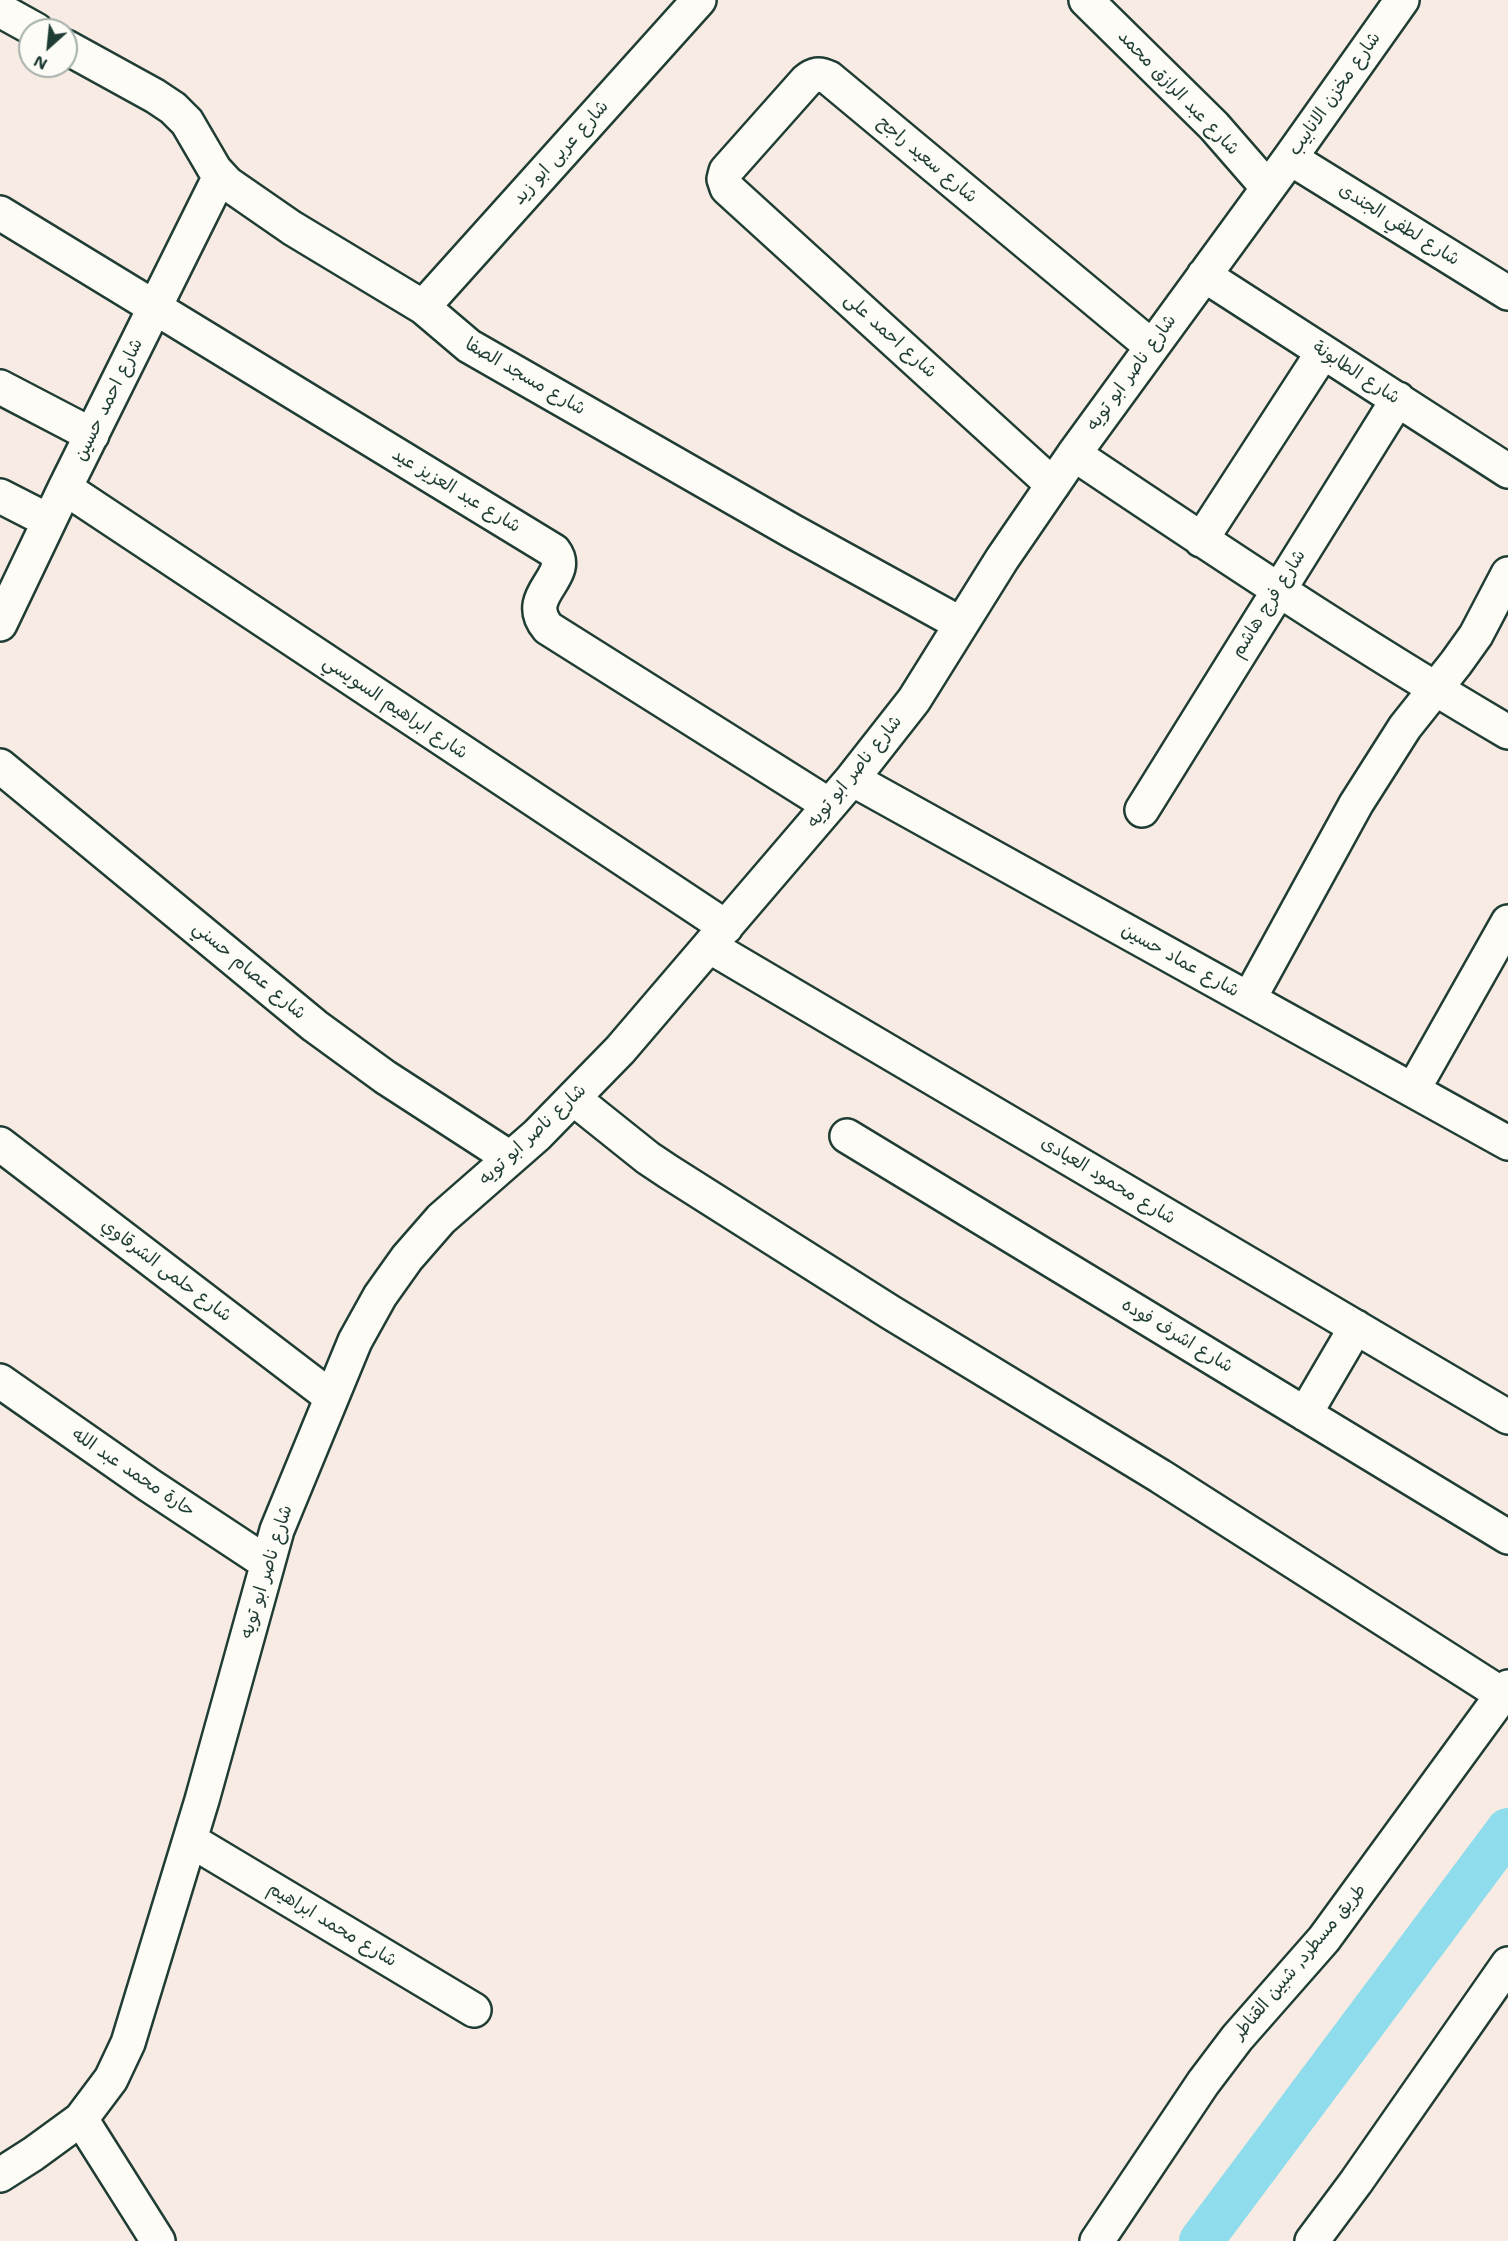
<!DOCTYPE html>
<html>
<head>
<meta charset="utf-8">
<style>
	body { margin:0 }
	#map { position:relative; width:1508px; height:2241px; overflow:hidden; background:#f7ebe3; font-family:"Shantell Sans",sans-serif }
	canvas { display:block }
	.north { position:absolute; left:18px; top:18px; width:60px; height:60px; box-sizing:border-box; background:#fdfcf7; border:2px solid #a4b0a9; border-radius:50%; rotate:207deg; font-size:16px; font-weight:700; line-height:24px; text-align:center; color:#1f3d34 }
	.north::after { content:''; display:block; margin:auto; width:21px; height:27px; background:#1f3d34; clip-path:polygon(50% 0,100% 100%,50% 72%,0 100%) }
</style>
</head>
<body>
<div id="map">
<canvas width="1508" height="2241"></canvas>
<div class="north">N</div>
</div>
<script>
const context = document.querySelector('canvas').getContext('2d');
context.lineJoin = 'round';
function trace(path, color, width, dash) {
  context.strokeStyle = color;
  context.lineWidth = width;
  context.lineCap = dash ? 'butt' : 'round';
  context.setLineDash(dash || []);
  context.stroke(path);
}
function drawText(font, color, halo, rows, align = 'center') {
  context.font = font + ' "Shantell Sans","Playpen Sans Arabic",sans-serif';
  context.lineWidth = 4.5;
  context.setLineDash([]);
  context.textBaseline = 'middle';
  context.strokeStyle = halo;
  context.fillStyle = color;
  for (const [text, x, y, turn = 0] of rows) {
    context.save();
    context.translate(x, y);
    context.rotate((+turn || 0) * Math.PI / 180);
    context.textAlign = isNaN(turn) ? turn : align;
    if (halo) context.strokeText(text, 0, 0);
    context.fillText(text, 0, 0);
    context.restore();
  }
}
const canal = new Path2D(`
	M 1201,2241 L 1508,1830`);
const street = new Path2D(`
	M 1086,0 L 1214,126 L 1268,188
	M 0,10 L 36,30
	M 66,47 L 155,96 L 173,108 L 187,122 L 215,170 L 227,183 L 292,228 L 423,307 L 469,346 L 792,531 L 961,624
	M 1290,158 L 1508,293
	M 0,213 L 554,551 C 574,577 520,595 548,628 L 829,805
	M 1204,275 L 1508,471
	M 423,307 L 699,0
	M 0,387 L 92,435
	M 1074,454 C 1217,550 1359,645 1508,732
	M 1053,485 L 727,188 L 724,179 L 726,171 L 806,81 C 814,74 819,73 829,78 L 1151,346
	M 65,488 L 726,927
	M 0,496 L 49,521
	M 1201,540 L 1323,352
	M 0,624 L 65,488 L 220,176
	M 0,766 L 315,1026 L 385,1077 L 510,1158
	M 852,779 L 1508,1143
	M 1142,810 L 1398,399
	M 709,946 L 1508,1417
	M 1249,999 L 1356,804 L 1405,727 L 1456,663 L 1476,635 L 1508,574
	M 1413,1090 L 1508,922
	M 573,1098 L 648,1158 L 669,1172 L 890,1312 L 1160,1476 L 1503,1695
	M 847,1136 L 1508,1537
	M 0,1144 L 331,1397
	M 0,1381 L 149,1485 L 267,1563
	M 1305,1414 L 1356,1327
	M 190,1840 L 474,2010
	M 81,2119 L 158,2241
	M 0,2175 L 33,2154 L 81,2119 L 111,2079 L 128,2043 L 202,1800 L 277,1530 L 355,1341 L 380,1296 L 407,1258 L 441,1219 L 537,1135 L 620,1050 L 852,779 L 914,700 L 1002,559 L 1074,454 L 1290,158 L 1402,0
	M 1097,2241 L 1203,2083 L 1237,2038 L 1324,1939 L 1508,1687
	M 1312,2241 L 1356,2182 L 1508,1964`);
const streetNames = [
	["شارع عبد الرازق محمد",1178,93,46],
	["شارع مخزن الانابيب",1335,94,-55],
	["شارع عربى ابو زيد",561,153,-48],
	["شارع سعيد راجح",927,160,40],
	["شارع لطفي الجندى",1399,225,32],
	["شارع احمد على",890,336,42],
	["شارع ناصر ابو تويه",1132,373,-54],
	["شارع الطابونة",1356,373,33],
	["شارع مسجد الصفا",525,377,30],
	["شارع احمد حسين",109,400,-64],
	["شارع عبد العزيز عيد",456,491,31],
	["شارع فرج هاشم",1269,604,-58],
	["شارع ابراهيم السويسي",395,708,34],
	["شارع ناصر ابو تويه",855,772,-51],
	["شارع عماد حسين",1180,961,29],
	["شارع عصام حسني",249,971,40],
	["شارع ناصر ابو تويه",533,1135,-43],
	["شارع محمود العيادى",1108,1181,31],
	["شارع حلمى الشرقاوي",166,1271,37],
	["شارع اشرف فوده",1177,1336,31],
	["حارة محمد عبد الله",133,1473,34],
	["شارع ناصر ابو تويه",267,1572,-73],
	["شارع محمد ابراهيم",332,1925,31],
	["طريق مسطرد, شبين القناطر",1300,1962,-50]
];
trace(canal, '#8edcec', 44);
trace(street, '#1f3d34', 38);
trace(street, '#fdfcf7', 33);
drawText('18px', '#1f3d34', '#fdfcf7', streetNames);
</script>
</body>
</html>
